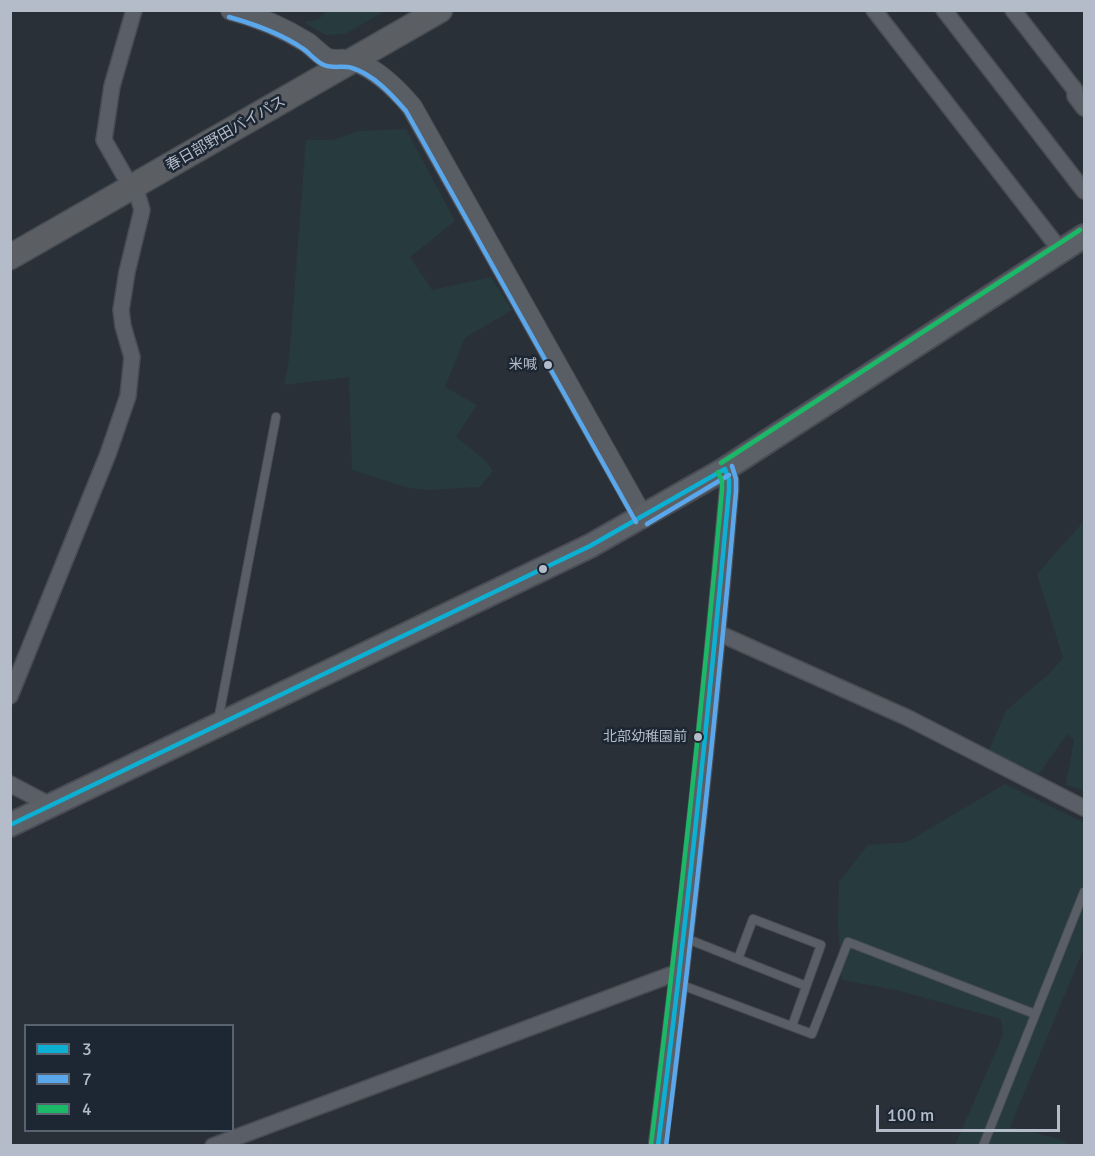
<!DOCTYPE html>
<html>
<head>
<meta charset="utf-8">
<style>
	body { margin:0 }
	#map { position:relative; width:1095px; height:1156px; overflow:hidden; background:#2a3038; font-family:Signika,sans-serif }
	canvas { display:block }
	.frame { position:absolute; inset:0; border:12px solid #b4bcc9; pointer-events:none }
	.legend { position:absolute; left:24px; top:1024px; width:210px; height:108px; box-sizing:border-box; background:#1d2633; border:2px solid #59626f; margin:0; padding:8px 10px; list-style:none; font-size:18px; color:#b4bcc9 }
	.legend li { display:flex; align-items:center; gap:12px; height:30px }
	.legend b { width:30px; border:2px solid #59626f }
	.scale { position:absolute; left:876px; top:1105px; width:184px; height:27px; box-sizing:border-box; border:3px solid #b4bcc9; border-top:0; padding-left:8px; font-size:18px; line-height:21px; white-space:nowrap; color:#b4bcc9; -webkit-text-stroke:4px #1d2633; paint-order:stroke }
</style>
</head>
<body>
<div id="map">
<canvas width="1095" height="1156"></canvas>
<div class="frame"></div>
<ul class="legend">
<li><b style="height:8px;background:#0dafd3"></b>3</li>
<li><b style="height:8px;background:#5aa8eb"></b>7</li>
<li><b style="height:8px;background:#1ab867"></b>4</li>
</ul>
<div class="scale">100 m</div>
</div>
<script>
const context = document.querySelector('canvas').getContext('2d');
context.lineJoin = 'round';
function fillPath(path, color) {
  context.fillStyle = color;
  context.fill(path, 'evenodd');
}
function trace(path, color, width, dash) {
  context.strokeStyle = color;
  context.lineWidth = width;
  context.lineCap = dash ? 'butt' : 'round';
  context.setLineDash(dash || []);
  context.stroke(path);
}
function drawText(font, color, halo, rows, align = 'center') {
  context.font = font + ' Signika,"Noto Sans JP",sans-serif';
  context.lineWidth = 5;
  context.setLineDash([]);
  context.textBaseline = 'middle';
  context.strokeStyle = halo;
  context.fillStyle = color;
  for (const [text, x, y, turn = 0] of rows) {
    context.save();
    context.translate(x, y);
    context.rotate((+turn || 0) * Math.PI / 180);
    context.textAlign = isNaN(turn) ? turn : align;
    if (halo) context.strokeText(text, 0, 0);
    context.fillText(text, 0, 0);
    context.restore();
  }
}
const green = new Path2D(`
	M 327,10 L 385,10 L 385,11 L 345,34 L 326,35 L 305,23 L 307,21 L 318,20 Z
	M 406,129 L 455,221 L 410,257 L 432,290 L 491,277 L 512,310 L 465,338 L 445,387 L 477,405 L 456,437 L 485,460 L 493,471 L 480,487 L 427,490 L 409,488 L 352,470 L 349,377 L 284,385 L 289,361 L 306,140 L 334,140 L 358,131 Z
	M 1084,521 L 1084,790 L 1066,785 L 1074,740 L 1067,734 L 1039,774 L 989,750 L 1006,711 L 1048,675 L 1063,658 L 1037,574 Z
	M 1005,784 L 1084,823 L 1084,948 L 1010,1127 L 1060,1139 L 1069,1145 L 955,1145 L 1003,1035 L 1001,1019 L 896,990 L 842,980 L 838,926 L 839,882 L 868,845 L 907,842 Z`);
const service = new Path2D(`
	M 218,721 L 276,417
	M 685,938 L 806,986
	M 738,959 L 753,919 L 821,945 L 792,1026
	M 679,984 L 812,1034 L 848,942 L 1035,1014
	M 983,1146 L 1084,892`);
const minor = new Path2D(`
	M 874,10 L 1061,251
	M 944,10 L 1084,191
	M 1013,10 L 1075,90 L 1075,96 L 1084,108
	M 124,175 L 104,140 L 112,86 L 134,10
	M 716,632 L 908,718 L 1084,808
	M 10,696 L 108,454 L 128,396 L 132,357 L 123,326 L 121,310 L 127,272 L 142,210 L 135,186
	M 10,784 L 50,805
	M 213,1146 L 681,971`);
const tertiary = new Path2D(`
	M 658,1146 C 686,928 710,709 729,490 L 729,480 L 725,469`);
const secondary = new Path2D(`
	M 231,10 C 259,17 284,28 308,43 C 314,48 320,54 326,58 C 334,62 345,58 354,61 C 376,69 397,89 412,107 L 643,518`);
const primary = new Path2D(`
	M 10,825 L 590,546 L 725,469 L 1084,236`);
const trunk = new Path2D(`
	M 10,257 L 440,10`);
const bus1 = new Path2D(`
	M 10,825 L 590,546 L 725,469
	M 658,1146 C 686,927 709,709 729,490 L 729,480 L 725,469`);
const bus2 = new Path2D(`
	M 229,17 C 254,24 280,33 302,48 C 310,53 315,61 324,65 C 333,69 343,65 352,68 C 373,74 392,95 406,111 L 636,522
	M 647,524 L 729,475
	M 666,1146 C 693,928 717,709 736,491 L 736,479 L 732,466`);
const bus3 = new Path2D(`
	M 721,463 L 1080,230
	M 651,1145 C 678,927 702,709 722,490 L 722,481 L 718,472`);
const markers = [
	[548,365,5,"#b4bcc9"],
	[543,569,5,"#b4bcc9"],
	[698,737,5,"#b4bcc9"]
];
const busNames = [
	["米喊",537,365],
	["北部幼稚園前",687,737]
];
const streetNames = [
	["春日部野田バイパス",226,134,-30]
];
fillPath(green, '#273a3e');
trace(service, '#484c53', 10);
trace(minor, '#484c53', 18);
trace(tertiary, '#484c53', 21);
trace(secondary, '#484c53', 22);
trace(primary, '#484c55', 26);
trace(trunk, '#474c53', 27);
trace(service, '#5a5e66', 8);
trace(minor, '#5a5e66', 15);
trace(tertiary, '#5a5e66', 18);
trace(secondary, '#595d64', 20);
trace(primary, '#5c6168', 22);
trace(trunk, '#5b5f64', 24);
trace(bus1, '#0dafd3', 4.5);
trace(bus2, '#5aa8eb', 4.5);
trace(bus3, '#1ab867', 4.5);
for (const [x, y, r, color] of markers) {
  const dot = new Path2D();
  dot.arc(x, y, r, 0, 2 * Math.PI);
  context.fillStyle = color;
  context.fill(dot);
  trace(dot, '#1d2633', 2);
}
drawText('14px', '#b4bcc9', '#1d2633', busNames, 'right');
drawText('15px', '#b4bcc9', '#1d2633', streetNames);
</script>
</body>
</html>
